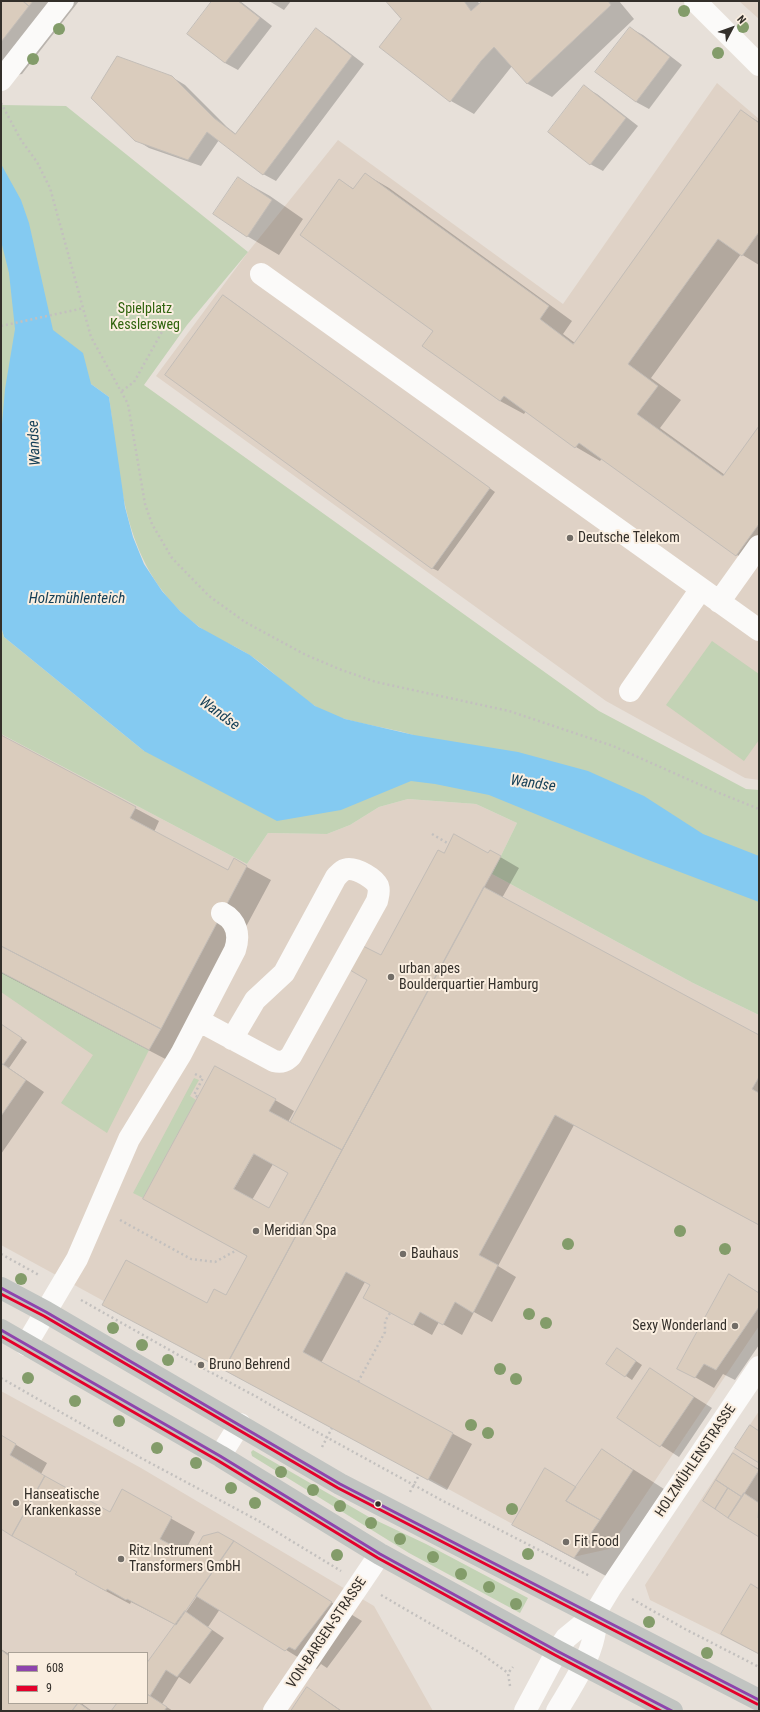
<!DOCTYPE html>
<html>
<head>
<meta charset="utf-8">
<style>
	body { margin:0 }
	#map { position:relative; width:760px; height:1712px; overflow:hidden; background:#e7e0d9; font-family:"Roboto Condensed",sans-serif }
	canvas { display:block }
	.frame { position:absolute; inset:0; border:2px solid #332f2a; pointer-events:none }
	.legend { position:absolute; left:8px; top:1652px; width:140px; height:52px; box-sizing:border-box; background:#faeee0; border:1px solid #aaa297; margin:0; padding:5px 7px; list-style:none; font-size:12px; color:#332f2a }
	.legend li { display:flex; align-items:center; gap:8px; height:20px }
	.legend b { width:20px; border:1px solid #aaa297 }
	.north { position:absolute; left:712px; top:8px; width:40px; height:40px; -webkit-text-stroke:3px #faeee0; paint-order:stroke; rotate:49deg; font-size:11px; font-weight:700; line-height:16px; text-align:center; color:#332f2a }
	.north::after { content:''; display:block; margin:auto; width:14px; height:18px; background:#332f2a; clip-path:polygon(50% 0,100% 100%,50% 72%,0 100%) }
</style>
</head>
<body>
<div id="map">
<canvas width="760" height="1712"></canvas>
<div class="frame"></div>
<ul class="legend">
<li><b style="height:5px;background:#8e44ad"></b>608</li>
<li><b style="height:5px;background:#e4002b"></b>9</li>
</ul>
<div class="north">N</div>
</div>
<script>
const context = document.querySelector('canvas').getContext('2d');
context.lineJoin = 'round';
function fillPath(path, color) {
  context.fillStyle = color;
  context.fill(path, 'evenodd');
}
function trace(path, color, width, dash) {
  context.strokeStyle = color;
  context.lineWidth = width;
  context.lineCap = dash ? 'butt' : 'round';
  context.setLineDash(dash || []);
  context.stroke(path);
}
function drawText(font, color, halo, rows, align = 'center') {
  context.font = font + ' "Roboto Condensed",sans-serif';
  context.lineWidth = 4;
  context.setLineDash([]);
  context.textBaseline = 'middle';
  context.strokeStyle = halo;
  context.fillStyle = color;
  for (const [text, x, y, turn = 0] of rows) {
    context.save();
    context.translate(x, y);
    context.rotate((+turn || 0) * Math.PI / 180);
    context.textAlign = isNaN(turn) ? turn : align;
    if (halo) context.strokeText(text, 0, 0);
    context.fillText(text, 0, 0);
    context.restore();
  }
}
const built = new Path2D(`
	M 739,1 L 759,1 L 759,19 Z
	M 717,83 L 759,119 L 759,780 L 745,778 L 606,701 L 156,376 L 248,252 L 338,140 L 563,304 Z
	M 1,734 L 247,864 L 268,833 L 327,834 L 350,825 L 379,807 L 408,799 L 476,804 L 517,823 L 492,874 L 693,983 L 759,1015 L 759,1326 L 609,1549 L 573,1557 L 1,1245 Z
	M 1,1391 L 141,1468 L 374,1606 L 433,1711 L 1,1711 ZM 9,1653 L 147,1653 L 147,1703 L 9,1703 Z
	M 759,1411 L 759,1654 L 650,1600 L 645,1585 Z`);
const green = new Path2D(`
	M 1,105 L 66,106 L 248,252 L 187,325 L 144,385 L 599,711 L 746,789 L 759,790 L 759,1015 L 693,983 L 492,874 L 517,823 L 476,804 L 408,799 L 379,807 L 350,825 L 327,834 L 268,833 L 247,864 L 1,734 L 1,626 L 4,637 L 144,751 L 413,735 C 381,725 344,724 315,706 C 291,692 272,669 248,654 C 232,644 213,638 198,626 C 122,569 121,483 109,397 L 91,384 L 1,436 Z
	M 712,641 L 759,674 L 759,740 L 744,761 L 666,705 Z
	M 1,972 L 149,1050 L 107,1133 L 61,1103 L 93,1055 L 1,992 Z
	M 194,1078 L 199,1080 L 190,1096 L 196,1100 L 143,1198 L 133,1193 Z
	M 253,1450 L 369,1517 L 426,1544 L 528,1598 L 520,1613 L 409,1553 L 252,1456 L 251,1452 Z`);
const water = new Path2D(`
	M 1,164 L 21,200 L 29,223 L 53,330 L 83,353 L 91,384 L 109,397 L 125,507 L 133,537 L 144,564 L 162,591 L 180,611 L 199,627 L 250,655 L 315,706 L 345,719 L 414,735 L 518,752 L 588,771 L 644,796 L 703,834 L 759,856 L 759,902 L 643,858 L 489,795 L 435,784 L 411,781 L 341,810 L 277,821 L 144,751 L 4,637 L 1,626 L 1,436 L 5,389 L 15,329 L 9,273 L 1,241 Z`);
const shadow = new Path2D(`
	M 1,1 L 79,1 L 22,74 L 11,76 L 1,70 Z
	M 213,1 L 240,1 L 272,26 L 238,70 L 225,63 L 188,34 Z
	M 269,1 L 291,1 L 284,10 Z
	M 387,1 L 477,1 L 480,4 L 483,1 L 619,1 L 634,19 L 552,97 L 528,84 L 512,66 L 474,114 L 451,101 L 402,19 Z
	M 630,28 L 643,35 L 682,65 L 649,109 L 636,102 L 597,72 Z
	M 316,30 L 329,37 L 364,64 L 276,181 L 263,174 L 219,140 L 201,166 L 149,148 L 136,140 L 172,77 L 185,85 L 227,127 L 236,134 Z
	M 584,87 L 597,94 L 638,126 L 603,171 L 590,164 Z
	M 741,111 L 759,122 L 759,265 L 741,254 L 651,378 L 681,400 L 660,428 L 725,475 L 759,428 L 759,568 L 737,555 L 602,458 L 600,461 L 576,447 L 526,411 L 524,414 L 500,401 L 423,345 L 434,330 L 340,181 L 354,189 L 365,174 L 389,188 L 572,321 L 563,334 L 575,343 Z
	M 238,178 L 270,196 L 303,219 L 279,255 L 247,236 Z
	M 230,300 L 495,492 L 438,571 L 432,568 Z
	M 1,736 L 159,821 L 154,832 L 229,871 L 234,860 L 271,880 L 173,1063 L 1,973 Z
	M 490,851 L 519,868 L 502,898 L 759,1036 L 759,1225 L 574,1125 L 498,1266 L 516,1277 L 492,1322 L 474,1312 L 462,1335 L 439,1322 L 432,1335 L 383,1308 L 371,1285 L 365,1282 L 321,1363 L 472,1444 L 447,1490 L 122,1315 L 207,1305 L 226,1296 L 248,1256 L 163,1210 L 275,1100 L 294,1111 L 288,1122 L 291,1123 L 381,957 L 445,854 L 489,854 ZM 273,1164 L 290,1173 L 269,1210 L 252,1200 Z
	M 1,1024 L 27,1042 L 9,1068 L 44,1092 L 1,1154 Z
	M 730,1275 L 759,1293 L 759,1345 L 735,1380 L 723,1374 L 714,1388 L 679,1368 Z
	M 624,1353 L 642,1365 L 632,1380 L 608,1364 Z
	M 650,1369 L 712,1408 L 679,1457 L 618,1418 Z
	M 1,1436 L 47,1463 L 41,1474 L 110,1513 L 122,1491 L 195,1532 L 184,1553 L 197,1549 L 218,1533 L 362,1621 L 327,1668 L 321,1664 L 317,1669 L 220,1609 L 208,1627 L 224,1638 L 190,1684 L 179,1677 L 162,1704 L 173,1711 L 112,1711 L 118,1703 L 147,1703 L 147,1664 L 176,1625 L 131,1602 L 130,1604 L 100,1588 L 78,1572 L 1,1528 ZM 198,1591 L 200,1592 L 186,1612 L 183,1612 Z
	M 603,1450 L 664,1489 L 606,1576 L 545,1543 L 577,1488 Z
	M 734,1455 L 759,1469 L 759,1536 L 704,1501 Z
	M 1,1649 L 9,1654 L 9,1703 L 81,1703 L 92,1711 L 1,1711 Z
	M 308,1689 L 320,1696 L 342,1711 L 292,1711 Z`);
const building = new Path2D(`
	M 1,1 L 23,1 L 29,6 L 1,42 Z
	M 23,1 L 33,1 L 29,6 Z
	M 212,1 L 238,1 L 260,18 L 225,63 L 187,34 Z
	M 386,1 L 464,1 L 471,11 L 482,1 L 608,1 L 611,5 L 527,84 L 494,47 L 481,61 L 450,102 L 379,47 L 401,19 Z
	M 630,27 L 670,57 L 636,102 L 595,72 Z
	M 316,28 L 352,56 L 263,175 L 207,132 L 188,160 L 135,141 L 91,98 L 117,56 L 172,76 L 214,118 L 235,134 Z
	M 584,85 L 626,118 L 590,165 L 548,132 Z
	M 741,110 L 759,123 L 759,232 L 742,256 L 718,239 L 628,364 L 658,386 L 637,414 L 723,476 L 759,426 L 759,524 L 736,556 L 579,443 L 575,448 L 504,396 L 500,401 L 422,346 L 433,331 L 300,235 L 339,179 L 353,189 L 365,173 L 549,306 L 540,319 L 573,344 Z
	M 238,177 L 272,200 L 247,237 L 213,214 Z
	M 223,295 L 490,488 L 432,569 L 165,375 Z
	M 1,735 L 136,807 L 130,818 L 228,870 L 234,858 L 247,866 L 161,1029 L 1,946 Z
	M 454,834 L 488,853 L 490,850 L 501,856 L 342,1150 L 290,1122 L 367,980 L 350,970 L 363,946 L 381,955 L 438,850 L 444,853 Z
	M 484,887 L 759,1035 L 759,1077 L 752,1089 L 759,1093 L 759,1225 L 555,1115 L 479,1255 L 498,1265 L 473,1313 L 455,1302 L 443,1325 L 420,1312 L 413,1325 L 363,1298 L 370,1285 L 346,1272 L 303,1352 L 453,1433 L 428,1480 L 224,1370 Z
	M 1,946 L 161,1029 L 149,1050 L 1,972 Z
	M 1,1024 L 22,1038 L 3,1065 L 1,1063 Z
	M 1,1063 L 26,1080 L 1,1116 Z
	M 215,1066 L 276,1099 L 269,1111 L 342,1150 L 224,1370 L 102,1305 L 126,1260 L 207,1303 L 214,1289 L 226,1295 L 247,1256 L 143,1199 ZM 254,1154 L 288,1173 L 269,1208 L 234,1189 Z
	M 729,1274 L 759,1293 L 759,1307 L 716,1370 L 704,1364 L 695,1378 L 677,1369 Z
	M 617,1348 L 636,1361 L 625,1377 L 606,1364 Z
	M 650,1368 L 694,1397 L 660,1447 L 617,1418 Z
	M 750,1425 L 759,1431 L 759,1463 L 735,1448 Z
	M 1,1435 L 16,1444 L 10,1455 L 45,1476 L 12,1536 L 1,1529 Z
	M 602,1449 L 633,1470 L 600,1520 L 566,1501 Z
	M 733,1453 L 759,1470 L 742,1497 L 716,1480 Z
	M 545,1468 L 576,1487 L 566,1501 L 600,1520 L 574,1558 L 512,1525 Z
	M 45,1476 L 110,1512 L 122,1489 L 172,1517 L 160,1539 L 185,1552 L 196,1548 L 203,1536 L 218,1532 L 234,1541 L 176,1625 L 127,1599 L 126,1600 L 107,1589 L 106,1591 L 75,1574 L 77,1572 L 12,1536 Z
	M 716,1480 L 728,1488 L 715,1509 L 703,1501 Z
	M 728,1488 L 742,1497 L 728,1518 L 715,1509 Z
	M 744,1493 L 759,1503 L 758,1518 L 759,1518 L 759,1537 L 728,1518 Z
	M 234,1541 L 332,1602 L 295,1650 L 289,1647 L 285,1651 L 196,1596 Z
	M 751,1584 L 759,1589 L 759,1654 L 721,1634 Z
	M 185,1611 L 212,1630 L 177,1677 L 166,1670 L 150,1696 L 147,1694 L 147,1663 Z
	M 1,1650 L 9,1656 L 9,1703 L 78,1703 L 72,1711 L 1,1711 Z
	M 307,1687 L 341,1711 L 291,1711 Z
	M 147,1694 L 167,1707 L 164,1711 L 111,1711 L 117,1703 L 147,1703 Z
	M 78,1703 L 79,1703 L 90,1711 L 72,1711 Z`);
const path = new Path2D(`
	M 1,103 L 21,140 L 37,162 L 50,188 L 91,337 L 128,404 L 145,504 L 152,524 L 172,558 L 209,596 L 245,622 L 304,654 L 339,669 L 376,682 L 509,711 L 613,746 L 712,790 L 759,809
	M 1,326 L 84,308
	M 122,391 L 134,382 L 168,321
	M 432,834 L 449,844
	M 195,1074 L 203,1078 L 194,1095 L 198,1097
	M 120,1220 L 191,1259 L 215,1262 L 237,1250
	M 1,1254 L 39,1275
	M 81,1300 L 182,1357 L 257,1397 L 306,1426 L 443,1501 L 590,1576
	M 1,1378 L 141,1458 L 257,1520 L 341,1571
	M 358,1382 L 385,1332 L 385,1321 L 390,1313
	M 322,1447 L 332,1428
	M 410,1492 L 419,1475
	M 381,1595 L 479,1652 L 508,1673
	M 632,1599 L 685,1629 L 759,1667
	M 510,1686 L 508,1673 L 513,1667`);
const minor = new Path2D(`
	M 695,1 L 759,65
	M 1,80 L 63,1
	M 261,274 L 759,630
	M 719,602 L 759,546
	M 630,691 L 701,589
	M 197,1025 L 207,1025 L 274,1061 C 282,1063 286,1061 291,1056 L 377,901 C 378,896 380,892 378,886 C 374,878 358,869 349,869 C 343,869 340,873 336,877 L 284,973 L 255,1000 L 232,1039
	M 26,1345 L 77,1259 L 129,1139 L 181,1054 L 235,950 C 240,935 237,921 222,913
	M 220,1456 L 240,1424
	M 274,1711 L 380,1554
	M 525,1711 L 557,1651 L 566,1638 L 594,1615 L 611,1587 L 759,1367
	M 557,1711 C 570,1689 589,1661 594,1636 C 596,1629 595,1622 594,1615`);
const major = new Path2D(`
	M 1,1288 L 46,1312 L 340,1484 L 759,1700
	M 1,1330 L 220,1456 L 380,1554 L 557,1651 L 672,1711`);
const bus1 = new Path2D(`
	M 1,1288 L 46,1312 L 340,1484 L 759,1700
	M 1,1330 L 220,1456 L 380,1554 L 557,1651 L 672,1711`);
const bus2 = new Path2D(`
	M 1,1294 L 44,1316 L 338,1488 L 757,1704
	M 1,1336 L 217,1460 L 378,1558 L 555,1655 L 661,1711`);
const trees = [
	[684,11],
	[743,27],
	[59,29],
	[718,53],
	[33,59],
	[680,1231],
	[568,1244],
	[725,1249],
	[21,1279],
	[529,1314],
	[546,1323],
	[113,1328],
	[142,1345],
	[168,1360],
	[500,1369],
	[28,1378],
	[516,1379],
	[75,1401],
	[119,1421],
	[471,1425],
	[488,1433],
	[157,1448],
	[196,1463],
	[281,1472],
	[231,1488],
	[313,1490],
	[255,1503],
	[340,1506],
	[512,1509],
	[371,1523],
	[400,1539],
	[528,1554],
	[337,1555],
	[433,1557],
	[461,1574],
	[489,1587],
	[516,1604],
	[649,1622],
	[707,1653]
];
const markers = [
	[570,538,4,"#726d67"],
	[391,977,4,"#726d67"],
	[256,1231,4,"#726d67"],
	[403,1254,4,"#726d67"],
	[735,1326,4,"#726d67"],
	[201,1365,4,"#726d67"],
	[16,1503,4,"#726d67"],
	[378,1504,3.5,"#332f2a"],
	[566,1542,4,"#726d67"],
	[121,1559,4,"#726d67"]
];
const parkNames = [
	["Spielplatz",145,309],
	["Kesslersweg",145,325]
];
const poiNames = [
	["Deutsche Telekom",578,538],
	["urban apes",399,969],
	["Boulderquartier Hamburg",399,985],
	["Meridian Spa",264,1231],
	["Bauhaus",411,1254],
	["Sexy Wonderland",727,1326,"right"],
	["Bruno Behrend",209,1365],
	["Hanseatische",24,1495],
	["Krankenkasse",24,1511],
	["Fit Food",574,1542],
	["Ritz Instrument",129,1551],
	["Transformers GmbH",129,1567]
];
const streetNames = [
	["HOLZMÜHLENSTRASSE",696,1461,-56],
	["VON-BARGEN-STRASSE",327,1633,-56]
];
const waterNames = [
	["Wandse",35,443,-93],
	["Holzmühlenteich",77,599],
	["Wandse",219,714,36],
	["Wandse",533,784,8]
];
fillPath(built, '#dfd2c6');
fillPath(green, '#c3d3b5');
fillPath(water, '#84caf1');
fillPath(shadow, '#0003');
fillPath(building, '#daccbd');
trace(building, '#c3bdb7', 1);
trace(path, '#c3c0be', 2.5, [2, 3]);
trace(minor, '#fbfaf9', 22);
trace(major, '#c1c4c1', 22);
trace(bus1, '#8e44ad', 3);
trace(bus2, '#e4002b', 3);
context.fillStyle = '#839c6a';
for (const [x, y] of trees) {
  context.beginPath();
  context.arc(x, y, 6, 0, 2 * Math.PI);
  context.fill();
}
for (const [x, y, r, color] of markers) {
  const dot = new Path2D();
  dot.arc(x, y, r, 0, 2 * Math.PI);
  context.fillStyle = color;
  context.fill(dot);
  trace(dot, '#faeee0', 1.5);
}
drawText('14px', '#31640f', '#faeee0', parkNames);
drawText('14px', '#332f2a', '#faeee0', poiNames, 'left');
drawText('14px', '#332f2a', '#faeee0', streetNames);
drawText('italic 15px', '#133e56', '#faeee0', waterNames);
</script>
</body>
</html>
